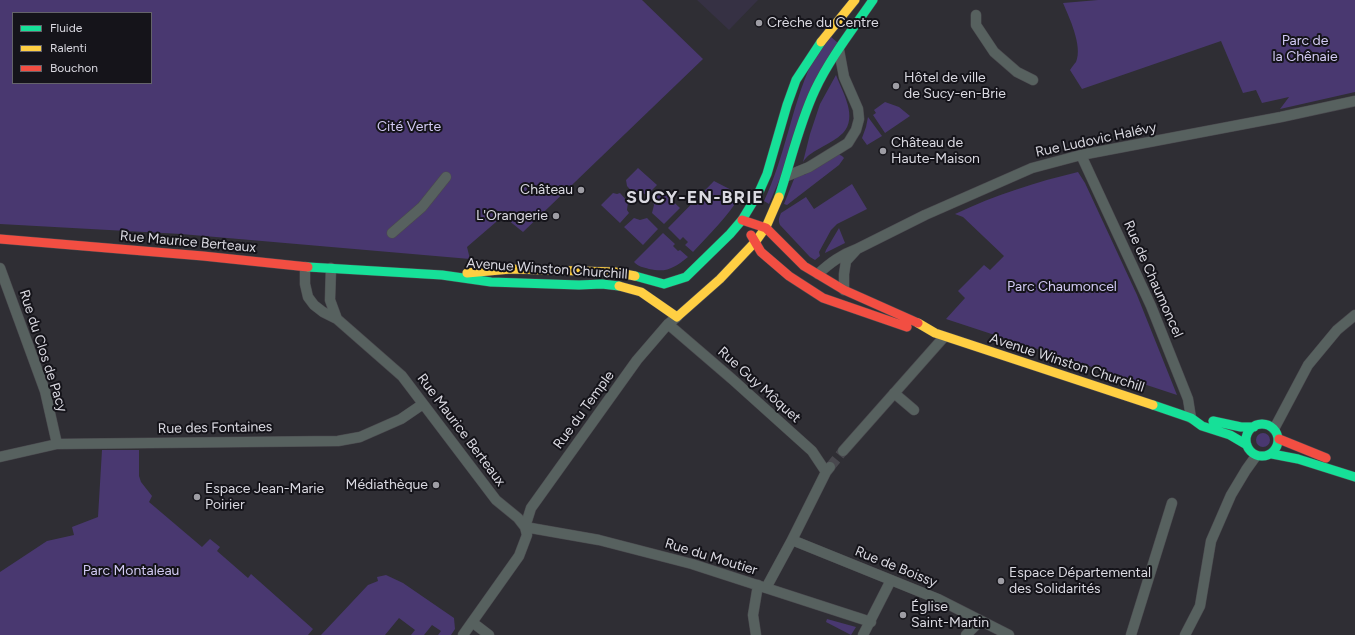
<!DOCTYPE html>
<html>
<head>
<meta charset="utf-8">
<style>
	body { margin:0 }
	#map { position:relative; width:1355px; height:635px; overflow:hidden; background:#2f2e34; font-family:Figtree,sans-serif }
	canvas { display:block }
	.legend { position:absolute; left:12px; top:12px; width:140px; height:72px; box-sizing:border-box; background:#15141a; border:1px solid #64636a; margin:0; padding:5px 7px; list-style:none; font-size:12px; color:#dad9e1 }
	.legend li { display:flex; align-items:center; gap:8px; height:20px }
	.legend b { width:20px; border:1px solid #64636a }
</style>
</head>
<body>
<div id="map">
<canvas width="1355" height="635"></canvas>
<ul class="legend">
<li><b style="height:5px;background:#16e098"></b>Fluide</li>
<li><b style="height:5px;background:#ffcf43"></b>Ralenti</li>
<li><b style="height:5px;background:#f24e42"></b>Bouchon</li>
</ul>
</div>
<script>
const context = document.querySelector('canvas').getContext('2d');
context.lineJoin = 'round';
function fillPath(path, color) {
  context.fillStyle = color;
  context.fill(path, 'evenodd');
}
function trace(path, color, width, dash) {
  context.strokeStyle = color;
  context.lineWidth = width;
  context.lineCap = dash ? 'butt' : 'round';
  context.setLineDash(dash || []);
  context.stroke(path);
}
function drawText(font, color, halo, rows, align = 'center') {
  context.font = font + ' Figtree,sans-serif';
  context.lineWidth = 4;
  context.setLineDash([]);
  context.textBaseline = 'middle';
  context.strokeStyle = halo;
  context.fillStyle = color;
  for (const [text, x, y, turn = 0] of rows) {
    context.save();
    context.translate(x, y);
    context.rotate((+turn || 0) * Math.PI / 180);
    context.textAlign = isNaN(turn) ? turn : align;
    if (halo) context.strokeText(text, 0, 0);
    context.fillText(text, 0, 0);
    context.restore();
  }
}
const built = new Path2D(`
	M 697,0 L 758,0 L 729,30 Z`);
const green = new Path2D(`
	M 0,0 L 642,0 L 703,59 L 523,232 L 503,216 L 467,247 L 470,259 L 181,234 L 0,224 ZM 13,13 L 151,13 L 151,83 L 13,83 Z
	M 1098,0 L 1355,0 L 1355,92 L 1280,109 L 1289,97 L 1262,103 L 1256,90 L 1243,93 L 1221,41 L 1082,89 L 1070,70 C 1072,67 1074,64 1076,62 C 1083,46 1069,17 1063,3 Z
	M 830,36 L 838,43 L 769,204 L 764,201 C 785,157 791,109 811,64 C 815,54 824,45 830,36 Z
	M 836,75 C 843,93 858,117 843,133 C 837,139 829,143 822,147 C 814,152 808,154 803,162 L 810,134 L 820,104 Z
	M 885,102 L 899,107 L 910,116 L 885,133 L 873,115 L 876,113 L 874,110 Z
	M 868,117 L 882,136 L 867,145 L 862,138 L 866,127 Z
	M 838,154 L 842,156 L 844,158 L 839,165 L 787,205 L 784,204 L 794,179 L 799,173 L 804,175 Z
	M 638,168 L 657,185 L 647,195 L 642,193 L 635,195 L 627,186 L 626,180 Z
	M 1078,172 L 1085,183 L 1137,295 L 1177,395 L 946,319 L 965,298 L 958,291 L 984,265 L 990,270 L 1004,256 L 963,217 L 955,214 C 995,195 1036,182 1078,172 Z
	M 714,181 L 741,195 C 727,217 710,234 693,252 L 685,245 L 688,242 L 683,237 L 680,240 L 668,228 Z
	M 852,184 L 867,209 L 837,224 L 831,230 L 819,252 L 820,256 L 815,260 L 810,257 L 780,225 C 778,220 779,218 781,213 L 806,197 L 814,209 Z
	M 661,190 L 680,208 L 664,224 L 652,213 L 654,205 L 652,199 Z
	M 613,193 L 617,194 L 620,193 L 628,202 L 627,210 L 629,213 L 620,223 L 601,205 Z
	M 634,218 L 640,220 L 647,218 L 658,229 L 643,245 L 624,227 Z
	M 839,228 L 845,243 L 825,253 L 826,250 Z
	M 663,233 L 675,244 L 673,246 L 678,251 L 680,250 L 688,257 C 674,268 667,273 649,269 C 643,267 639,267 634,262 Z
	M1256 440a7 7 0 1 1 14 0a7 7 0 1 1-14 0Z
	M 102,450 L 139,450 L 139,476 L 141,482 L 152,496 L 149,502 L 202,547 L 210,539 L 220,547 L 217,551 L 248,578 L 251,574 L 313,629 L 308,635 L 0,635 L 0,572 L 47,541 L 74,535 L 72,527 L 98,517 Z
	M 386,575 L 403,583 L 454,618 L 455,629 L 451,635 L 438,635 L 441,631 L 432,625 L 424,635 L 411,635 L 415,630 L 399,618 L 385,635 L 321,635 L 368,585 L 378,581 L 377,577 Z
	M 827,619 L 856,627 L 851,635 L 826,622 Z`);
const streetTunnel = new Path2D(`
	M 830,467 L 843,451`);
const street = new Path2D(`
	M 976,15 L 976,25 L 994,52 L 1017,72 L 1033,80
	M 1081,155 L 1151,306 L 1188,399 L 1191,418
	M 787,176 L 809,167 L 848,143 L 856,130 L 859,119 L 858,109 L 844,77 L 839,50
	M 392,233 L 422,207 L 446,177
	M 857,249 L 925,215 L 1032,168 L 1081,155 L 1281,117 L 1355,101
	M 305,267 L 305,284 L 308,297 L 314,305 L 323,312 L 337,319 L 402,376 L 496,500 L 518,518 L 525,527 L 527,535 L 519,556 L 463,635
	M 0,268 L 45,391 L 57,444
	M 331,268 L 330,300 L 337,319
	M 818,274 C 831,262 841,255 857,249 L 846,261 L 844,274 L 844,290
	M 668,324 L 732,379 L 812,451 L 826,472
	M 894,393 L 914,410
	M 1274,429 L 1308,365 L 1337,330 L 1355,315
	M 843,451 L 944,337
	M 0,457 L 57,444 L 338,441 L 360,437 L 401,419 L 423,404
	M 525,527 L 599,540 L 692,564 L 871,622
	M 525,527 L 531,508 L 637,360 L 668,324 L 677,317
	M 792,540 L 938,599 L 1009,635
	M 766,588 L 792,540 L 826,472 L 830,467
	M 472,622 L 489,635
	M 756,635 L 753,615 L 758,585
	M 863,635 L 891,580
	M 966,635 L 980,621
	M 1131,635 L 1172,503
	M 1185,635 L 1200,606 L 1211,541 L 1231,495 L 1246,470 L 1256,456`);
const fast = new Path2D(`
	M 779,197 C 791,161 799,124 815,90 C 830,58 853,29 873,0
	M 308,267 L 442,275 L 491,282 L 579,285 L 602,284 L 619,286
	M 635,276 L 664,284 L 686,277 L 730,234 L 742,220 L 759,192 L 767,174 L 787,105 L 796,80 L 821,42
	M 1153,405 L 1191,418 L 1202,426 L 1230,435 L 1247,445
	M 1213,421 L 1241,427 L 1254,427
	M1246 440a16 16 0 1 1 32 0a16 16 0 1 1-32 0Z
	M 1272,454 L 1298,459 L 1355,477`);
const slow = new Path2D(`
	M 821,42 L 855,0
	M 467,273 L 511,269 L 615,272 L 635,276
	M 619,286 L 641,292 L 677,317 L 720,279 L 756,241 L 766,227 L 779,197
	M 918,323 L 935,333 L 1153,405`);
const jam = new Path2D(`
	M 742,220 L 766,228 L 804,266 L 844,290 L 918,323
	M 751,235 L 761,252 L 789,276 L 823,298 L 907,327
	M 0,239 L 203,256 L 308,267
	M 1279,439 L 1326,458`);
const markers = [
	[759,23,4,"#9e9da4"],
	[896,86,4,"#9e9da4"],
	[883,151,4,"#9e9da4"],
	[581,190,4,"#9e9da4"],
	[556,216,4,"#9e9da4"],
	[436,485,4,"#9e9da4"],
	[197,497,4,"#9e9da4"],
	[1001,581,4,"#9e9da4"],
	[903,615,4,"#9e9da4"]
];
const poiNames = [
	["Crèche du Centre",767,23],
	["Hôtel de ville",904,78],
	["de Sucy-en-Brie",904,94],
	["Château de",891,143],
	["Haute-Maison",891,159],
	["Château",573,190,"right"],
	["L'Orangerie",548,216,"right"],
	["Médiathèque",428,485,"right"],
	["Espace Jean-Marie",205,489],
	["Poirier",205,505],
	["Espace Départemental",1009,573],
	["des Solidarités",1009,589],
	["Église",911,607],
	["Saint-Martin",911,623]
];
const parkNames = [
	["Parc de",1305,41],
	["la Chênaie",1305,57],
	["Cité Verte",409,127],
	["Parc Chaumoncel",1062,287],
	["Parc Montaleau",131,571]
];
const streetNames = [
	["Rue Ludovic Halévy",1096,140,-12],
	["Rue Maurice Berteaux",188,242,5],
	["Avenue Winston Churchill",547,269,4],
	["Rue de Chaumoncel",1153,279,66],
	["Rue du Clos de Pacy",43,351,72],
	["Avenue Winston Churchill",1067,363,18],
	["Rue Guy Môquet",759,385,42],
	["Rue du Temple",584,410,-54],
	["Rue des Fontaines",215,428,-1],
	["Rue Maurice Berteaux",461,430,53],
	["Rue du Moutier",711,557,17],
	["Rue de Boissy",896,567,22]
];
const districtNames = [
	["SUCY-EN-BRIE",695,198]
];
fillPath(built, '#363144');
fillPath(green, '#493870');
trace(streetTunnel, '#49484e', 10, [10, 5]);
trace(street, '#4b4a4f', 11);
trace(fast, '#4b4a4f', 10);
trace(slow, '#4b4a4f', 10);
trace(jam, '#4b4a4f', 10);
trace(street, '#57615f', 10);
trace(fast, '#16e098', 9);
trace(slow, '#ffcf43', 9);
trace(jam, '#f24e42', 9);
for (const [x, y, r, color] of markers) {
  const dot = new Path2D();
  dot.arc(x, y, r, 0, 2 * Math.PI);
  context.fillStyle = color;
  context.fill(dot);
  trace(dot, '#15141a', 1.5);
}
drawText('14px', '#dad9e1', '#15141a', poiNames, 'left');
drawText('14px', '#d2caf3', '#15141a', parkNames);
drawText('14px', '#dad9e1', '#15141a', streetNames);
context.letterSpacing = '1px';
drawText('bold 18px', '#dad9e1', '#15141a', districtNames);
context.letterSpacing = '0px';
</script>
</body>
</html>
